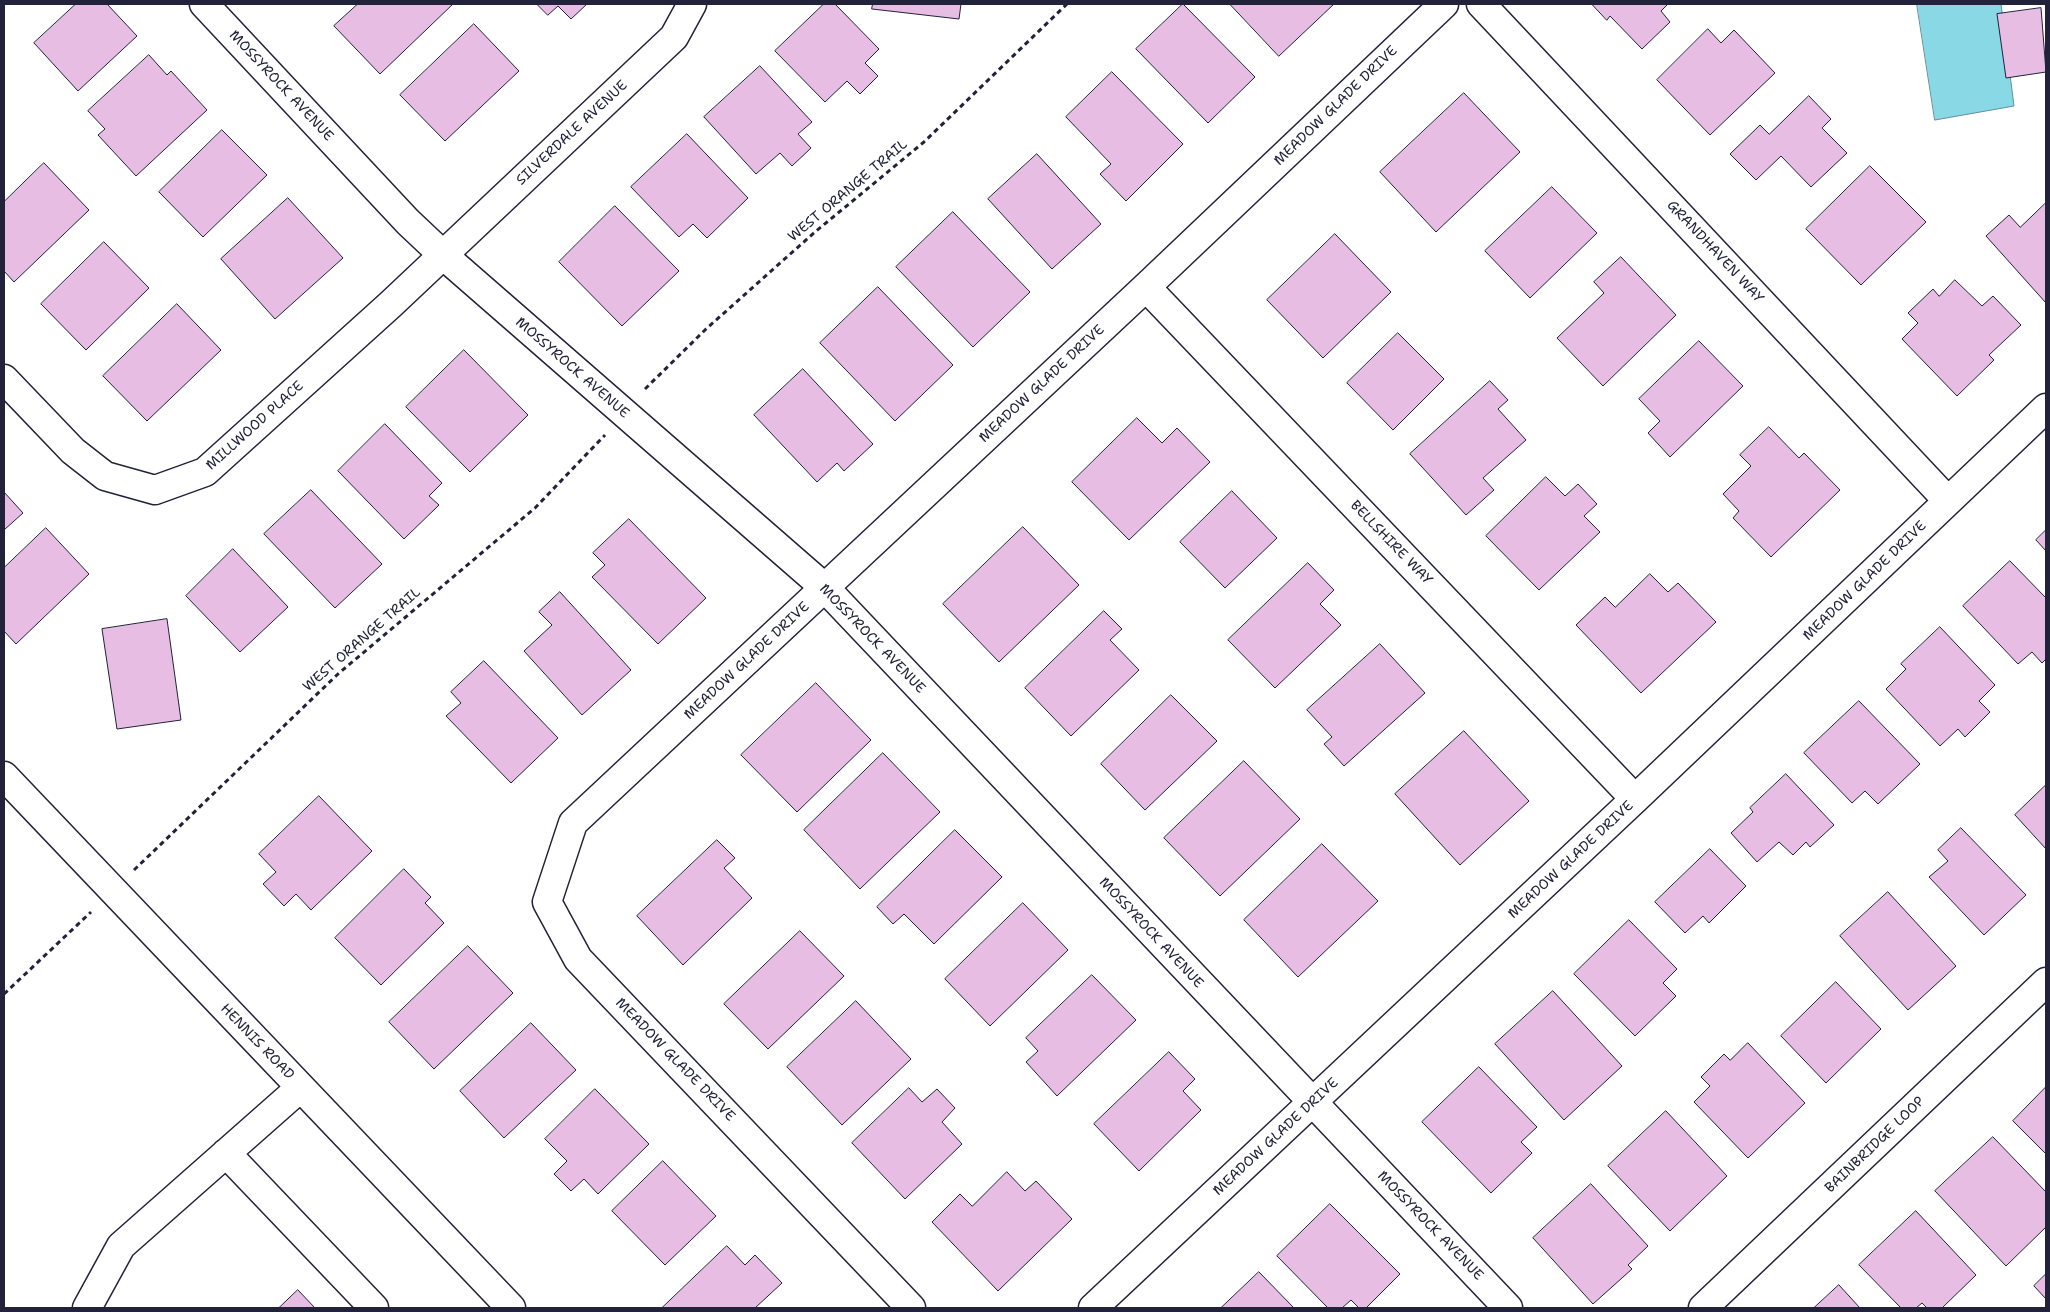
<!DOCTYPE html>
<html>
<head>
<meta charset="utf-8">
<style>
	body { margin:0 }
	#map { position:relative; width:2050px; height:1312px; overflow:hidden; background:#fff; font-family:"Shantell Sans",sans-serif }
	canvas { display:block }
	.frame { position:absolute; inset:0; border:5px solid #22223b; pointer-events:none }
</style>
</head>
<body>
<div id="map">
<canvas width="2050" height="1312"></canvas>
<div class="frame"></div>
</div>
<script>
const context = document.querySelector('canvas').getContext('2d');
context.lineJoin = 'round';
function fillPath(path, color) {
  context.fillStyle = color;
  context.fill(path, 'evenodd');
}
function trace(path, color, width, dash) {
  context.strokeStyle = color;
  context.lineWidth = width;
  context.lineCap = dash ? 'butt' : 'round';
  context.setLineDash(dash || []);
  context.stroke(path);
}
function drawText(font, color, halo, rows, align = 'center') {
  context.font = font + ' "Shantell Sans",sans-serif';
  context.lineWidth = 4.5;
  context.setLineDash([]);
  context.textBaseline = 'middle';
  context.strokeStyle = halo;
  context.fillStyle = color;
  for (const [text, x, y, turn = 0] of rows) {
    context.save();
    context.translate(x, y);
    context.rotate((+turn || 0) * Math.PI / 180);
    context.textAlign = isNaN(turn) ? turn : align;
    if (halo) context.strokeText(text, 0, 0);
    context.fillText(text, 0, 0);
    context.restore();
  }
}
const water = new Path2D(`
	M 1917,4 L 2001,4 L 2014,106 L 1935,120 Z`);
const building = new Path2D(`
	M 76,4 L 107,4 L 137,36 L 78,91 L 34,43 Z
	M 358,4 L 453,4 L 380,74 L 334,26 Z
	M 537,4 L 587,4 L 571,19 L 558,6 L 548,15 Z
	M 824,4 L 835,4 L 879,49 L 865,63 L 878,76 L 860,94 L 847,81 L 825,102 L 775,51 Z
	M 873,4 L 961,4 L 959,19 L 872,9 Z
	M 1183,4 L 1255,77 L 1208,123 L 1136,49 Z
	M 1230,4 L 1334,4 L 1279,56 Z
	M 1592,4 L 1668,4 L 1661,11 L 1670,22 L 1642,49 L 1610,16 L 1607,20 Z
	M 2041,8 L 2046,72 L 2006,78 L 1997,14 Z
	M 474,24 L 519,71 L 445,141 L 400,95 Z
	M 1708,29 L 1721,43 L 1734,30 L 1775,73 L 1710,135 L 1657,80 Z
	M 149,55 L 167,75 L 171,71 L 207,110 L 136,176 L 98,135 L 105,129 L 88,111 Z
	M 760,66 L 812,122 L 798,134 L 811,148 L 792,166 L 780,153 L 756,174 L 704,117 Z
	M 1112,72 L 1183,144 L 1126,201 L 1100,174 L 1111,164 L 1066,117 Z
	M 1464,93 L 1520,152 L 1436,232 L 1380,172 Z
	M 1809,96 L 1831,119 L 1822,128 L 1847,153 L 1811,187 L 1781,156 L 1756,180 L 1730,154 L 1760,125 L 1769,134 Z
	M 222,130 L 267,175 L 203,237 L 159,192 Z
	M 687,134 L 748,198 L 707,238 L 693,224 L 679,237 L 631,187 Z
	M 1037,154 L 1101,224 L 1052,269 L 988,199 Z
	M 44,163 L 89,210 L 14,282 L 4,271 L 4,202 Z
	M 1870,166 L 1926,222 L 1861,285 L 1806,229 Z
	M 1552,187 L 1597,233 L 1530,298 L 1485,251 Z
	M 288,198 L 343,258 L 275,319 L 221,259 Z
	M 2045,204 L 2046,205 L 2046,303 L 1986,236 L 2009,215 L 2020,227 Z
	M 615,206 L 679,271 L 622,326 L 559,262 Z
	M 953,212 L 1030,292 L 973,347 L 896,267 Z
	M 1335,234 L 1391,292 L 1323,358 L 1267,300 Z
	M 104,242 L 149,288 L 86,350 L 41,304 Z
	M 1621,257 L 1676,315 L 1603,386 L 1557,338 L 1604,293 L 1594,282 Z
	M 1955,280 L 1982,306 L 1993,296 L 2021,325 L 1989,355 L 1994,360 L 1957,396 L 1902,339 L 1918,323 L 1908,313 L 1933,289 L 1939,296 Z
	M 878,287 L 953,365 L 895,421 L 820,343 Z
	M 177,304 L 221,350 L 147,421 L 103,376 Z
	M 1398,333 L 1444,379 L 1393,430 L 1347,383 Z
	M 1699,341 L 1743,386 L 1670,457 L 1648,433 L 1660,421 L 1639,399 Z
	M 464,350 L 528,415 L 470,472 L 406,407 Z
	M 803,369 L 873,444 L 844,471 L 837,463 L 817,482 L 754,415 Z
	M 1490,381 L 1508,400 L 1498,409 L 1526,440 L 1483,478 L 1494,490 L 1466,515 L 1410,454 Z
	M 1137,418 L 1162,443 L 1177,428 L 1210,462 L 1129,540 L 1072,482 Z
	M 385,424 L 442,483 L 429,496 L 439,505 L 404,539 L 338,471 Z
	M 1769,427 L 1799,458 L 1804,453 L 1840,490 L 1771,557 L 1733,518 L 1739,511 L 1723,494 L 1751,466 L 1740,455 Z
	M 1546,477 L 1565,496 L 1578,484 L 1597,504 L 1584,516 L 1600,532 L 1539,590 L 1486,536 Z
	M 311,490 L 382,564 L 335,608 L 264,534 Z
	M 1232,491 L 1277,538 L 1225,588 L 1180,542 Z
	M 4,492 L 23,513 L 4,530 Z
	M 629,519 L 706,598 L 658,644 L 592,577 L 605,565 L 593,553 Z
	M 1023,527 L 1079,585 L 999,662 L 943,604 Z
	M 46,528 L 89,574 L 16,644 L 4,631 L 4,568 Z
	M 2046,530 L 2046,551 L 2036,540 Z
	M 233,549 L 288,607 L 240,652 L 186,596 Z
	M 2010,561 L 2046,598 L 2046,659 L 2042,663 L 2032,652 L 2018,664 L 1963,606 Z
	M 1308,563 L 1334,590 L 1320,604 L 1341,625 L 1275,688 L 1228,640 Z
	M 1650,574 L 1668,592 L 1678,583 L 1716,622 L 1641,693 L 1576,625 L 1605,597 L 1615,607 Z
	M 560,592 L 631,670 L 582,715 L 524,651 L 552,625 L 539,612 Z
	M 1104,611 L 1122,629 L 1110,640 L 1139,670 L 1071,736 L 1025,688 Z
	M 167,619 L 181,720 L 117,729 L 102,629 Z
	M 1940,627 L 1995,685 L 1979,701 L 1990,712 L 1965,737 L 1958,729 L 1940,746 L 1886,689 L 1906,669 L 1901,664 Z
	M 1380,644 L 1425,693 L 1344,766 L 1324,744 L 1332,737 L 1307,710 Z
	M 484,661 L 558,738 L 511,783 L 446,716 L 461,703 L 451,692 Z
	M 816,683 L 871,740 L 797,812 L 741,755 Z
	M 1171,695 L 1217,741 L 1145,810 L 1101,764 Z
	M 1859,701 L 1920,764 L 1878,804 L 1865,791 L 1852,803 L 1804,753 Z
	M 1464,731 L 1529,801 L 1460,865 L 1395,794 Z
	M 883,753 L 940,812 L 860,889 L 804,830 Z
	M 1244,761 L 1300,819 L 1220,896 L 1164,838 Z
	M 1786,774 L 1834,825 L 1810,847 L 1806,842 L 1793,855 L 1779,842 L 1757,862 L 1731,833 L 1753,812 L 1750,808 Z
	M 2046,785 L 2046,849 L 2015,815 Z
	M 319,796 L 372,851 L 311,910 L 296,894 L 284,906 L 263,884 L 276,872 L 259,854 Z
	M 1961,828 L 2026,895 L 1984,935 L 1929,877 L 1948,861 L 1938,850 Z
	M 955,830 L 1002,877 L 934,944 L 904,914 L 893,924 L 877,907 Z
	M 717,840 L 735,858 L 724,868 L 752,898 L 683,965 L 637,916 Z
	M 1322,844 L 1378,901 L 1298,977 L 1244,920 Z
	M 1710,849 L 1746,886 L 1709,923 L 1703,916 L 1685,933 L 1655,902 Z
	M 404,869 L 431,897 L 425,903 L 444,923 L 381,985 L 335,938 Z
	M 1888,892 L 1956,966 L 1908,1010 L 1840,936 Z
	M 1023,903 L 1068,950 L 990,1026 L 945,979 Z
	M 1629,920 L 1677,969 L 1663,983 L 1676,996 L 1635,1036 L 1574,974 Z
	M 800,931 L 844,976 L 768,1049 L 724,1004 Z
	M 468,946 L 513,993 L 434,1069 L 389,1022 Z
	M 1092,975 L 1136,1020 L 1057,1096 L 1026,1062 L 1038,1051 L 1026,1038 Z
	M 1836,982 L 1881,1029 L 1826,1083 L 1781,1036 Z
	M 1553,991 L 1622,1066 L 1564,1120 L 1495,1044 Z
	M 856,1001 L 911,1059 L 842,1125 L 787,1067 Z
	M 531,1023 L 576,1070 L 504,1138 L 460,1091 Z
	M 1748,1043 L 1805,1103 L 1748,1158 L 1694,1102 L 1710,1086 L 1701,1077 L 1724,1054 L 1730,1060 Z
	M 1169,1052 L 1195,1079 L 1183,1091 L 1201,1110 L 1139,1171 L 1094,1124 Z
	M 1479,1067 L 1537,1127 L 1521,1142 L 1532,1153 L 1491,1193 L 1422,1122 Z
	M 2046,1087 L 2046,1154 L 2013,1121 Z
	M 909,1088 L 922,1102 L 937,1089 L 955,1108 L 942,1122 L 962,1144 L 905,1199 L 852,1143 Z
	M 595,1089 L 649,1144 L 598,1194 L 584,1179 L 571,1191 L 554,1174 L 567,1161 L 545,1139 Z
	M 1666,1111 L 1727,1176 L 1670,1231 L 1608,1166 Z
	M 1993,1137 L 2046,1192 L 2046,1227 L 2006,1266 L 1935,1191 Z
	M 663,1161 L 716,1216 L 665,1265 L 612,1211 Z
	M 1007,1172 L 1025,1191 L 1036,1181 L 1072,1219 L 998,1291 L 932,1222 L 960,1194 L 972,1206 Z
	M 1591,1184 L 1648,1246 L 1628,1265 L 1632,1269 L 1593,1304 L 1533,1238 Z
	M 1330,1204 L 1400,1274 L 1366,1308 L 1359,1308 L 1351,1300 L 1342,1308 L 1328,1308 L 1277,1256 Z
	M 1916,1211 L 1976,1275 L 1942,1308 L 1927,1308 L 1922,1303 L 1916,1308 L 1901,1308 L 1859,1265 Z
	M 727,1246 L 745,1265 L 755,1255 L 782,1283 L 755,1308 L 662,1308 Z
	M 1259,1272 L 1294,1308 L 1221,1308 Z
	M 2046,1274 L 2046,1299 L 2034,1286 Z
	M 1839,1285 L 1860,1308 L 1814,1308 Z
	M 298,1290 L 315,1308 L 279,1308 Z`);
const path = new Path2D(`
	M 645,389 L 706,329 L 815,232 L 924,142 L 1067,4
	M 134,870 L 338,674 L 535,508 L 605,435
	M 4,994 L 91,912`);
const minor = new Path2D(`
	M 204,4 L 408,222 L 443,255 L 825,588 L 1508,1308
	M 1481,4 L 1948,501
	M 1146,287 L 1635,799
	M 4,379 L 73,451 L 105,476 L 155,490 L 205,472 L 391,304 L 674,37 L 692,4
	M 4,776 L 511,1308
	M 226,1153 L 374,1308
	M 87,1308 L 121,1246 L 300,1088
	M 911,1308 L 578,959 L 547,902 L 573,823 L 1146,287 L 1444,4
	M 1093,1308 L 1635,799 L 2046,408
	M 1703,1308 L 2046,982`);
const streetNames = [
	["MOSSYROCK AVENUE",281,86,47],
	["MEADOW GLADE DRIVE",1336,106,-44],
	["SILVERDALE AVENUE",572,133,-43],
	["WEST ORANGE TRAIL",848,191,-40],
	["GRANDHAVEN WAY",1715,252,47],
	["MOSSYROCK AVENUE",572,368,41],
	["MEADOW GLADE DRIVE",1042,384,-43],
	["MILLWOOD PLACE",255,426,-42],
	["BELLSHIRE WAY",1391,543,46],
	["MEADOW GLADE DRIVE",1865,581,-44],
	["MOSSYROCK AVENUE",872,639,46],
	["WEST ORANGE TRAIL",362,640,-41],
	["MEADOW GLADE DRIVE",747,661,-43],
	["MEADOW GLADE DRIVE",1571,860,-43],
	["MOSSYROCK AVENUE",1151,933,47],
	["HENNIS ROAD",257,1042,46],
	["MEADOW GLADE DRIVE",675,1060,46],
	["MEADOW GLADE DRIVE",1276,1137,-43],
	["BAINBRIDGE LOOP",1875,1145,-44],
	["MOSSYROCK AVENUE",1430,1226,46]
];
fillPath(water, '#89d8e5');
trace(water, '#608fa1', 1);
fillPath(building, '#e7bde3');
trace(building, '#22223b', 1);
trace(minor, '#22223b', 31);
trace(path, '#22223b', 3, [5, 4]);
trace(minor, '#fff', 28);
drawText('14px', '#22223b', '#fff', streetNames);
</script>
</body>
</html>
